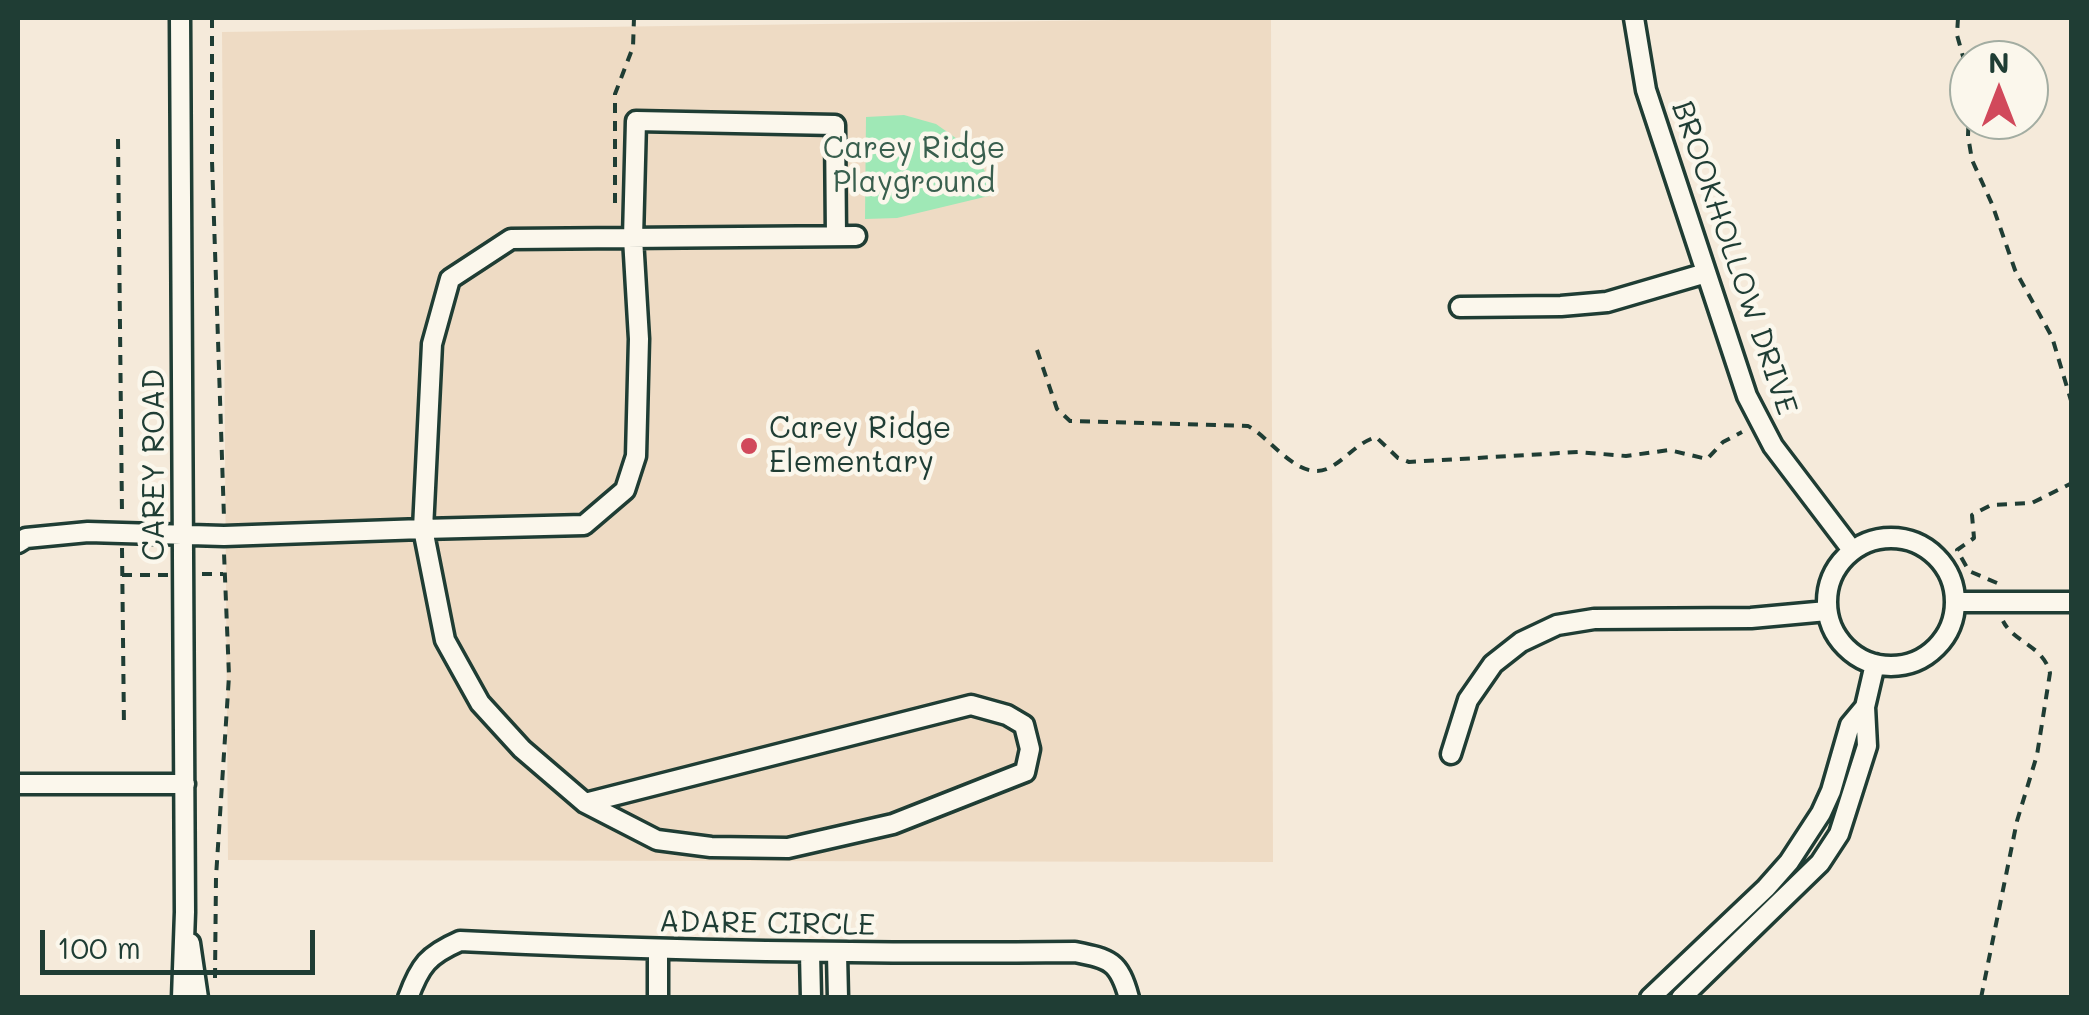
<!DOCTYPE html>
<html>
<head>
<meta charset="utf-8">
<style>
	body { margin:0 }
	#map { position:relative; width:2089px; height:1015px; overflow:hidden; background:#f5eada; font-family:Mali,sans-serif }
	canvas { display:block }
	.frame { position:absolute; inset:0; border:20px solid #1f3d34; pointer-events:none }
	.north { position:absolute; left:1949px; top:40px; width:100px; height:100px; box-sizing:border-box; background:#fbf7ec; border:2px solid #a3ada2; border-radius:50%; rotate:0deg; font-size:28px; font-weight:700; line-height:40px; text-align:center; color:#1f3d34 }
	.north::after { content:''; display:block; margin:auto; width:35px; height:45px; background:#d1495b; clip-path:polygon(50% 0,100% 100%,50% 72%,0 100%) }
	.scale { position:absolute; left:40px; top:930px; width:275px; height:45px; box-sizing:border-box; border:5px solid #1f3d34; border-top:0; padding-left:12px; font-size:30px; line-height:35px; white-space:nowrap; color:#1f3d34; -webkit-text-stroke:8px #fbf7ec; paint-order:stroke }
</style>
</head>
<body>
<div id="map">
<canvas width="2089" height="1015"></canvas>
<div class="frame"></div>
<div class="north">N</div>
<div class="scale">100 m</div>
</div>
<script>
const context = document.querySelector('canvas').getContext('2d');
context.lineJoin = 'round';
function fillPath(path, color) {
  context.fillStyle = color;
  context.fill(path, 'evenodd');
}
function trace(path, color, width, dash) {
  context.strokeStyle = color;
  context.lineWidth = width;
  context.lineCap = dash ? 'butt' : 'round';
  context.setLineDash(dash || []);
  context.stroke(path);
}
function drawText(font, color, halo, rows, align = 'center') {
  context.font = font + ' Mali,sans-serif';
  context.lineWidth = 9;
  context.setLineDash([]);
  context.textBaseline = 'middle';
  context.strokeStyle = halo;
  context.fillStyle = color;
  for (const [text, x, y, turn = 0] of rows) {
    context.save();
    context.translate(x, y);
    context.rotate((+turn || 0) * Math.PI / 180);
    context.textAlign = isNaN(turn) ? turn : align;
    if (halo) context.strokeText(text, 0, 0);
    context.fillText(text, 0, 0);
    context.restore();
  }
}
const built = new Path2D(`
	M 1271,18 L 1273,862 L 228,860 L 222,32 Z`);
const green = new Path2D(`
	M 904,115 L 936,124 L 974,151 L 997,194 L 897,218 L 865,219 L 866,117 Z`);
const path = new Path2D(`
	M 212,18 L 212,161 L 224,518
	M 1958,18 L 1957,35 L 1969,78
	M 1969,108 L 1968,136 L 1972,160 L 1992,204 L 2015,270 L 2052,337 L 2072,404
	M 118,139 L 122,514
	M 615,203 L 615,94 L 633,47 L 634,18
	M 1037,350 L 1057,409 L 1070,421 L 1248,426 C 1271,438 1299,483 1329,468 C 1346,459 1357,443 1376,437 L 1398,458 L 1409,462 L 1578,452 L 1626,456 L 1669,450 L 1707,459 L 1723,442 L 1742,432
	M 122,548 L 124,728
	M 202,574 L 223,574
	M 122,575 L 168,575
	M 1997,583 L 1969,571 L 1957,550 L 1974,538 L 1972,515 L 1991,505 L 2032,503 L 2072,483
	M 215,978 L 216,877 L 229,676 L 224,553
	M 1981,998 L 2017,821 L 2037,755 L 2050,673 C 2043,645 2014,643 2003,621`);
const minor = new Path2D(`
	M 180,18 L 185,912 L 182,998
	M 1634,18 L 1646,90 L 1747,396 L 1773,446 L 1852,550
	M 1460,307 L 1561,306 L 1607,302 L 1706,273
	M1827 602a64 64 0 1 1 128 0a64 64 0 1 1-128 0Z
	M 18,543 L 26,538 L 88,532 L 224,536 L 423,529 L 432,344 L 450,279 L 511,239 L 856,236
	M 1956,602 L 2072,602
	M 1451,754 L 1468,700 L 1493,664 L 1521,642 L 1557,625 L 1594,619 L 1751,618 L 1827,611
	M 18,784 L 185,784
	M 585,803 L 971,705 L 1007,715 L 1024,725 L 1030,749 L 1025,772 L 893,824 L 788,848 L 711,847 L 657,840 L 585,803 L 522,749 L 480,703 L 445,640 L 423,529 L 584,525 L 625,490 L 636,456 L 639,339 L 633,238 L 636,121 L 835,125 L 836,236
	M 190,943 L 198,998
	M 658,951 L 658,998
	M 810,953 L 811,998
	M 837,954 L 838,998
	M 408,998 C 420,965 428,955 460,941 C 665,951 869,954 1075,952 C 1110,959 1119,961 1129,998
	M 1650,998 L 1766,888 L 1789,862 L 1821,813 L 1831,791 L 1850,725 L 1865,707
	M 1681,998 L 1820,863 L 1839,834 L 1867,746 L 1865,707 L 1875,664`);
const markers = [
	[749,446,10,"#d1495b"]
];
const parkNames = [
	["Carey Ridge",914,149],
	["Playground",914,183]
];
const streetNames = [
	["BROOKHOLLOW DRIVE",1734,258,71],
	["CAREY ROAD",155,465,-90],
	["ADARE CIRCLE",767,924,1]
];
const poiNames = [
	["Carey Ridge",769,429],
	["Elementary",769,463]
];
fillPath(built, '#eedbc4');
fillPath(green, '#9fe8b6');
trace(minor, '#1f3d34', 25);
trace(path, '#1f3d34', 4, [10, 8]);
trace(minor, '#fbf7ec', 18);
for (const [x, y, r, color] of markers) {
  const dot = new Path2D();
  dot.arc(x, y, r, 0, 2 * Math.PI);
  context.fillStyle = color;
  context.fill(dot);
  trace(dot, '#fbf7ec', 4);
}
drawText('30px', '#395f4e', '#fbf7ec', parkNames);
drawText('30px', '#1f3d34', '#fbf7ec', streetNames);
drawText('30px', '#1f3d34', '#fbf7ec', poiNames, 'left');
</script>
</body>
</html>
